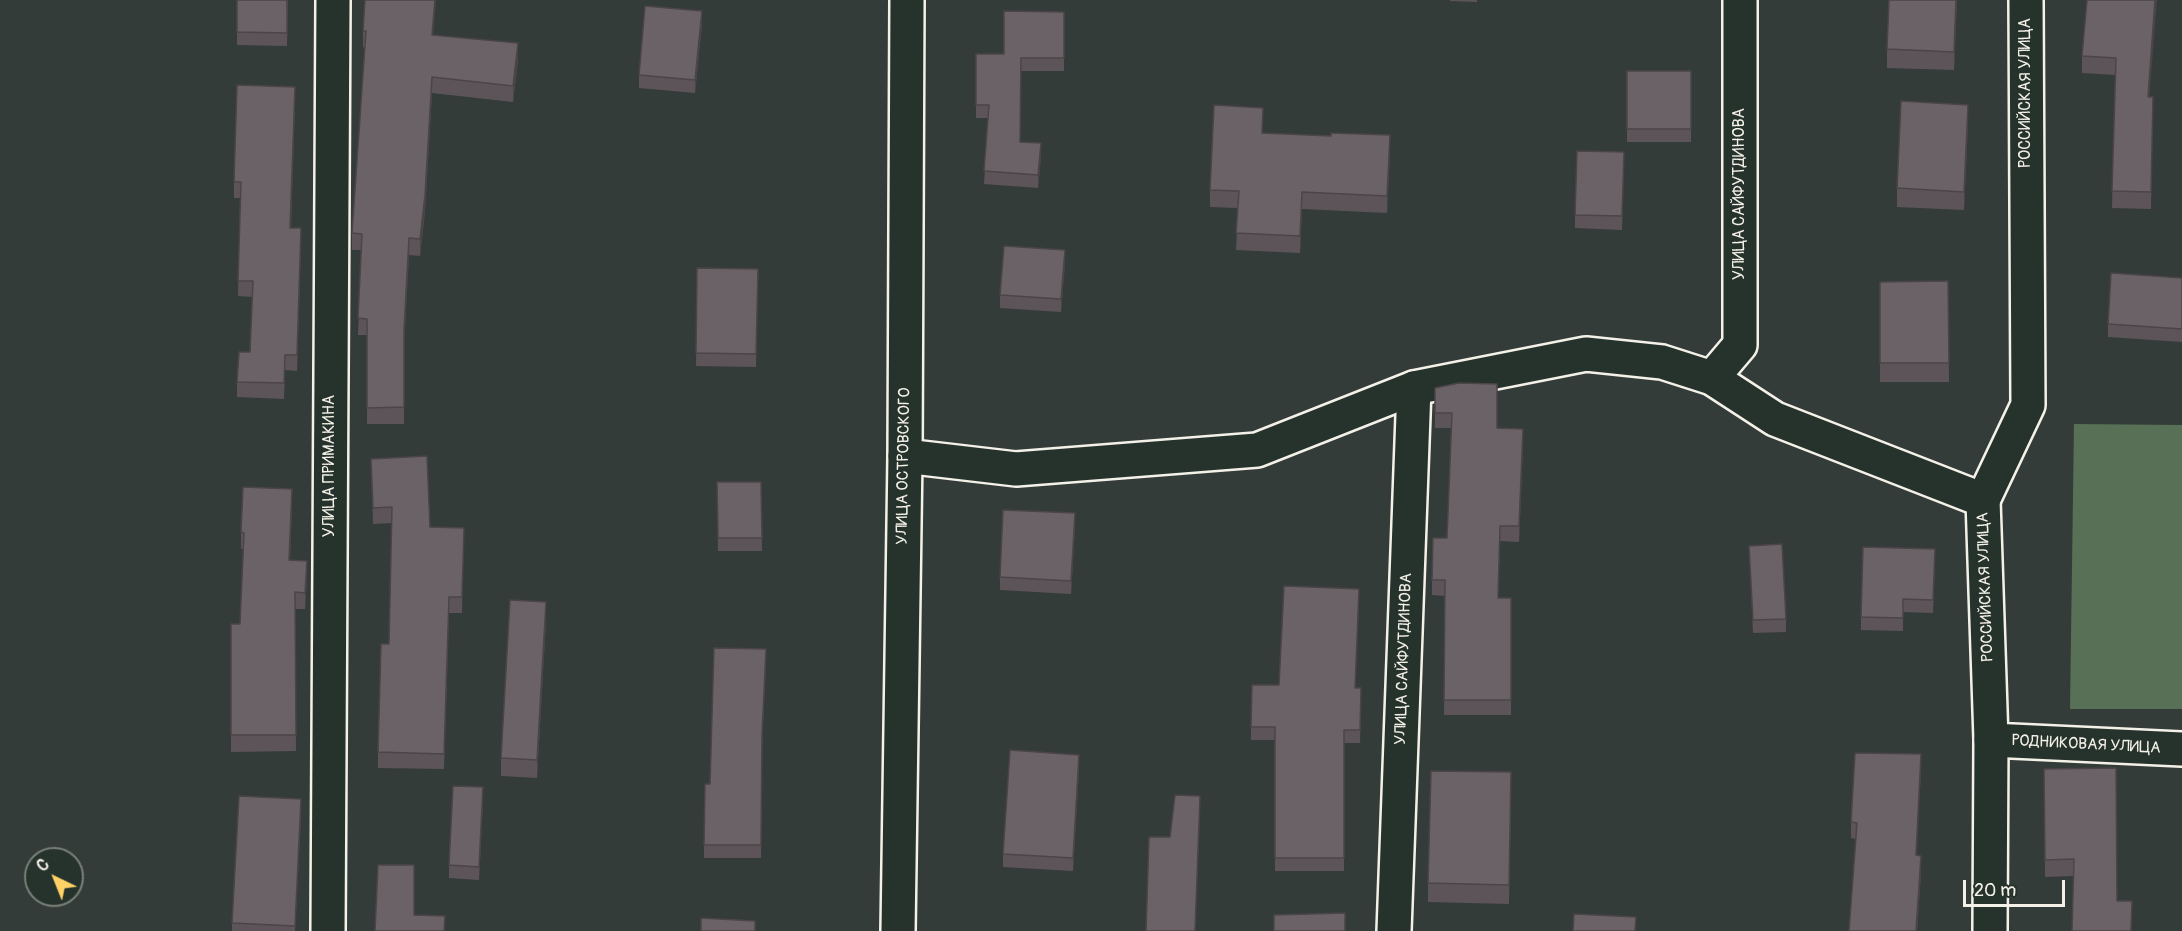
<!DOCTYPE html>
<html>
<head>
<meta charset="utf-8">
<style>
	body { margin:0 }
	#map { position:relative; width:2182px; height:931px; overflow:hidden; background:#343c39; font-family:Pangolin,sans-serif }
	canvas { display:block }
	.north { position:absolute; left:24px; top:847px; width:60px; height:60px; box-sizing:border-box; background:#26332d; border:2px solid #787f78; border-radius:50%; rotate:317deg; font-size:16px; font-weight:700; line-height:24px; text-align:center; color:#f4f1e8 }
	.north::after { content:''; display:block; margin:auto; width:21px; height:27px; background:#ffd166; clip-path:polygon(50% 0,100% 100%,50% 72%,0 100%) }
	.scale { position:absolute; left:1963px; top:880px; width:102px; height:27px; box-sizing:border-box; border:3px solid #f4f1e8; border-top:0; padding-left:8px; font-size:18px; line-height:21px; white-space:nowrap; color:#f4f1e8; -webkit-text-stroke:4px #26332d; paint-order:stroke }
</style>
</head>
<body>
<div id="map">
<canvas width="2182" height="931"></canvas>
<div class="north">С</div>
<div class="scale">20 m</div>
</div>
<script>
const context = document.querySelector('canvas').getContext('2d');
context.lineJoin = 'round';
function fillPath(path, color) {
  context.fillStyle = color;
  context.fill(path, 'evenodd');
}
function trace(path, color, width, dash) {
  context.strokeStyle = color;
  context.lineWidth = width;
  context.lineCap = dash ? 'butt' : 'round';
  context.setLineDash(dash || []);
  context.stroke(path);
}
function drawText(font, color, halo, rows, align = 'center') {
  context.font = font + ' Pangolin,sans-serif';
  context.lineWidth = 4.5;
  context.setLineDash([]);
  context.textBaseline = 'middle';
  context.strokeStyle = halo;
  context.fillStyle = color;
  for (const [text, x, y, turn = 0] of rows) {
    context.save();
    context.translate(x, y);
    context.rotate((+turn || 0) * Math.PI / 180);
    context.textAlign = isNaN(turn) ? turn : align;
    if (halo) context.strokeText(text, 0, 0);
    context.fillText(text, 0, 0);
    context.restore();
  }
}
const green = new Path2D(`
	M 2074,424 L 2182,425 L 2182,709 L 2070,709 Z`);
const minor = new Path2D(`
	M 1712,378 L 1740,345 L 1740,0
	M 1983,500 L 2028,405 L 2026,0
	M 328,931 L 333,0
	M 1394,931 L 1414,388
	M 1990,931 L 1991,740`);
const tertiary = new Path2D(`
	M 905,456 L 1016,469 L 1257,450 L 1414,388 L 1586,354 L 1662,362 L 1712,378 L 1775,419 L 1983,500 L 1991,740 L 2182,749`);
const secondary = new Path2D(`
	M 898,931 L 905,456 L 907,0`);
const wall = new Path2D(`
	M 237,0 L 288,0 L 287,46 L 237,45 Z
	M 1450,0 L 1477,0 L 1477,2 L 1450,1 Z
	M 1957,0 L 1954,70 L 1887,68 L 1887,49 Z
	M 2087,0 L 2149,97 L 2153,97 L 2151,209 L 2112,208 L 2115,75 L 2082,73 L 2082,56 Z
	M 1064,12 L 1064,71 L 1021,71 L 1020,142 L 1041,156 L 1038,188 L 984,184 L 988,118 L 976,118 L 976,54 L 1004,54 Z
	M 702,24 L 695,93 L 639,88 L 639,75 Z
	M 363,31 L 433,35 L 518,60 L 513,102 L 432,93 L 425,211 L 420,256 L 409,255 L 404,345 L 404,424 L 367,424 L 367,335 L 358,335 L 362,250 L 352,250 L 352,233 L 365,48 L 363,47 Z
	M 1627,71 L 1691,71 L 1691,142 L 1627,142 Z
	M 295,102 L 291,228 L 301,243 L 297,371 L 285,370 L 284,399 L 237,397 L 237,382 L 250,352 L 252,297 L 238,296 L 240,198 L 234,198 L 234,182 Z
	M 1968,123 L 1964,210 L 1897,207 L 1897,188 Z
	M 1263,133 L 1390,152 L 1387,213 L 1302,209 L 1300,253 L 1236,250 L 1238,208 L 1210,207 L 1210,190 Z
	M 1624,165 L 1622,230 L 1575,228 L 1575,215 Z
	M 1065,263 L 1061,312 L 1000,308 L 1000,295 Z
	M 697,268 L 758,269 L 756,367 L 696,366 Z
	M 2182,278 L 2182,342 L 2108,337 L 2108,324 Z
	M 1948,281 L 1949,382 L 1880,382 L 1880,282 Z
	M 1435,388 L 1523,444 L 1519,542 L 1500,541 L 1498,598 L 1511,598 L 1511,715 L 1444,715 L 1445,596 L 1432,595 L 1432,580 L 1447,538 L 1452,428 L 1435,428 Z
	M 371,459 L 430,527 L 464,528 L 462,613 L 449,613 L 444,769 L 378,768 L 378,752 L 389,644 L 392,523 L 373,524 Z
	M 717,482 L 761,482 L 762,551 L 718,551 Z
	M 292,506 L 290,560 L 307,577 L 305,609 L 295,609 L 296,751 L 231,752 L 231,624 L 240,624 L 244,549 L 241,549 L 241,532 Z
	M 1075,526 L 1071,594 L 1000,590 L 1000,577 Z
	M 1749,546 L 1786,619 L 1786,632 L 1753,633 Z
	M 1935,562 L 1933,613 L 1903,612 L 1903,631 L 1861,630 L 1861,617 Z
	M 1359,602 L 1355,688 L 1361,701 L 1360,743 L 1344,743 L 1344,871 L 1275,871 L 1275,740 L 1251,740 L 1251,727 L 1279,685 Z
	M 546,620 L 537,778 L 501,776 L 501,758 Z
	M 766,662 L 762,748 L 761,858 L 704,858 L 704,845 L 710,784 Z
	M 1079,768 L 1073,871 L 1003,867 L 1003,854 Z
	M 2116,768 L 2073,876 L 2045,877 L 2044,769 Z
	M 1921,770 L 1916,855 L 1921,872 L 1917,931 L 1849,931 L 1856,839 L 1851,838 L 1851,822 Z
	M 1511,791 L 1509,904 L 1428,902 L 1428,883 Z
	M 483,800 L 479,880 L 449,878 L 449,865 Z
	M 301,817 L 295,931 L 232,931 L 232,923 Z`);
const shadedWall = new Path2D(`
	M 435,0 L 436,0 L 432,51 L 432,35 Z
	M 1956,0 L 1957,0 L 1954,70 L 1954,52 Z
	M 2155,0 L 2157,0 L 2148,114 L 2148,97 Z
	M 702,11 L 702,24 L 695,93 L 695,80 Z
	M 518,43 L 518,60 L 513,102 L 513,86 Z
	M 432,77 L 432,93 L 425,211 L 420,256 L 420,239 Z
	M 295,87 L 295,102 L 290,243 L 290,228 Z
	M 1968,105 L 1968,123 L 1964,210 L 1964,192 Z
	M 1390,135 L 1390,152 L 1387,213 L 1387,196 Z
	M 1041,143 L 1041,156 L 1038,188 L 1038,175 Z
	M 1302,192 L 1302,209 L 1300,253 L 1300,236 Z
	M 409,238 L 409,255 L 404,346 L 404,329 Z
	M 1065,250 L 1065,263 L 1061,312 L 1061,299 Z
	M 1523,429 L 1523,444 L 1519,542 L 1519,526 Z
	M 292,489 L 292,506 L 289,577 L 289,560 Z
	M 1075,513 L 1075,526 L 1071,594 L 1071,581 Z
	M 307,561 L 307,577 L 305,609 L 305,593 Z
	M 1359,589 L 1359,602 L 1355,701 L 1355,688 Z
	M 546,602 L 546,620 L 537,778 L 537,760 Z
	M 1921,754 L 1921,770 L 1916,871 L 1916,855 Z
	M 1079,755 L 1079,768 L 1073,871 L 1073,858 Z
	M 483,787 L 483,800 L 479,880 L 479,867 Z
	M 1200,796 L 1200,815 L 1195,931 Z
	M 301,799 L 301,817 L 295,931 Z
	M 1921,856 L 1921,872 L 1917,931 L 1916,931 Z`);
const building = new Path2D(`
	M 237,0 L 287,0 L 287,33 L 237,32 Z
	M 365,0 L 435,0 L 432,35 L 518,43 L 513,86 L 432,77 L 425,195 L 420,239 L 409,238 L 404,329 L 404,407 L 367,408 L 367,319 L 358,318 L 362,234 L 352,233 L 366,31 L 363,31 Z
	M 1889,0 L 1956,0 L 1954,52 L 1887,49 Z
	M 2087,0 L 2155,0 L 2148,97 L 2153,97 L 2151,192 L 2112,191 L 2116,58 L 2082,56 Z
	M 645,6 L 702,11 L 695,80 L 639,75 Z
	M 1004,11 L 1064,12 L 1064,58 L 1021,58 L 1020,142 L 1041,143 L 1038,175 L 984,171 L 989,105 L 976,105 L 976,54 L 1004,54 Z
	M 1627,71 L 1691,71 L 1691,129 L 1627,129 Z
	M 237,85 L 295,87 L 290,228 L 301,228 L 297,355 L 285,355 L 284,383 L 237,382 L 239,352 L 250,352 L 253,281 L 238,281 L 241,182 L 234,182 Z
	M 1901,101 L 1968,105 L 1964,192 L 1897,188 Z
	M 1214,105 L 1263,108 L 1262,133 L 1331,136 L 1331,133 L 1390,135 L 1387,196 L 1302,192 L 1300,236 L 1236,233 L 1239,191 L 1210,190 Z
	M 1577,151 L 1624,152 L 1622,216 L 1575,215 Z
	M 1004,246 L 1065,250 L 1061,299 L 1000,295 Z
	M 697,268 L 758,269 L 756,354 L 696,353 Z
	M 2111,273 L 2182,278 L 2182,329 L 2108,324 Z
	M 1948,281 L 1949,363 L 1880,363 L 1880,282 Z
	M 1459,383 L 1497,384 L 1497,428 L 1523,429 L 1519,526 L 1500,526 L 1498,598 L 1511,598 L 1511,700 L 1444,700 L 1445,580 L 1432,580 L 1433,538 L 1447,538 L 1452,413 L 1435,413 L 1435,388 Z
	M 427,456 L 430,527 L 464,528 L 462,597 L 449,597 L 444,754 L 378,752 L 381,644 L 389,644 L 392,507 L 373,508 L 371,459 Z
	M 717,482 L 761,482 L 762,538 L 718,538 Z
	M 243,487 L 292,489 L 289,560 L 307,561 L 305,593 L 295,592 L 296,735 L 231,735 L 231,624 L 240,624 L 244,533 L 241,532 Z
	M 1003,510 L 1075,513 L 1071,581 L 1000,577 Z
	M 1782,544 L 1786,619 L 1753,620 L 1749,546 Z
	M 1863,547 L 1935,549 L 1933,600 L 1903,599 L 1903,618 L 1861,617 Z
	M 1284,586 L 1359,589 L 1355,688 L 1361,688 L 1360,730 L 1344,730 L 1344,858 L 1275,858 L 1275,727 L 1251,727 L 1252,685 L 1279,685 Z
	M 510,600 L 546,602 L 537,760 L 501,758 Z
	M 714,648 L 766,649 L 762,735 L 761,845 L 704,845 L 705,784 L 710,784 Z
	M 1010,750 L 1079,755 L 1073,858 L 1003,854 Z
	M 1855,753 L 1921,754 L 1916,855 L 1921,856 L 1916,931 L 1849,931 L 1857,823 L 1851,822 Z
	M 2116,768 L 2117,901 L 2132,901 L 2131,931 L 2072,931 L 2074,859 L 2045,860 L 2044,769 Z
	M 1431,771 L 1511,772 L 1509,885 L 1428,883 Z
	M 453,786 L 483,787 L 479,867 L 449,865 Z
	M 1175,795 L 1200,796 L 1195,931 L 1146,931 L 1149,837 L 1170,837 Z
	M 239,796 L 301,799 L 295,926 L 232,923 Z
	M 378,865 L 414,865 L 414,915 L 445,916 L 444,931 L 375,931 Z
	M 1345,913 L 1345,931 L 1274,931 L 1274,915 Z
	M 1574,914 L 1636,917 L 1635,931 L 1573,931 Z
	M 701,918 L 755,921 L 755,931 L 701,931 Z`);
const streetNames = [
	["РОССИЙСКАЯ УЛИЦА",2026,93,-90],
	["УЛИЦА САЙФУТДИНОВА",1740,194,-90],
	["УЛИЦА ПРИМАКИНА",330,466,-90],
	["УЛИЦА ОСТРОВСКОГО",904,466,-89],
	["РОССИЙСКАЯ УЛИЦА",1986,587,-92],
	["УЛИЦА САЙФУТДИНОВА",1404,659,-88],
	["РОДНИКОВАЯ УЛИЦА",2086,745,3]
];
fillPath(green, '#587156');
trace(minor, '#f4f1e8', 38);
trace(tertiary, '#f4f1e8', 38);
trace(secondary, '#f4f1e8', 38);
trace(minor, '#26332d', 33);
trace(tertiary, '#26332d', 33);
trace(secondary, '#26332d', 33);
fillPath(wall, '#5c5459');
fillPath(shadedWall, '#4b4548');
fillPath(building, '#6b6267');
trace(building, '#4b4548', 1.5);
drawText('16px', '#f4f1e8', '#26332d', streetNames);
</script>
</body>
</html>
